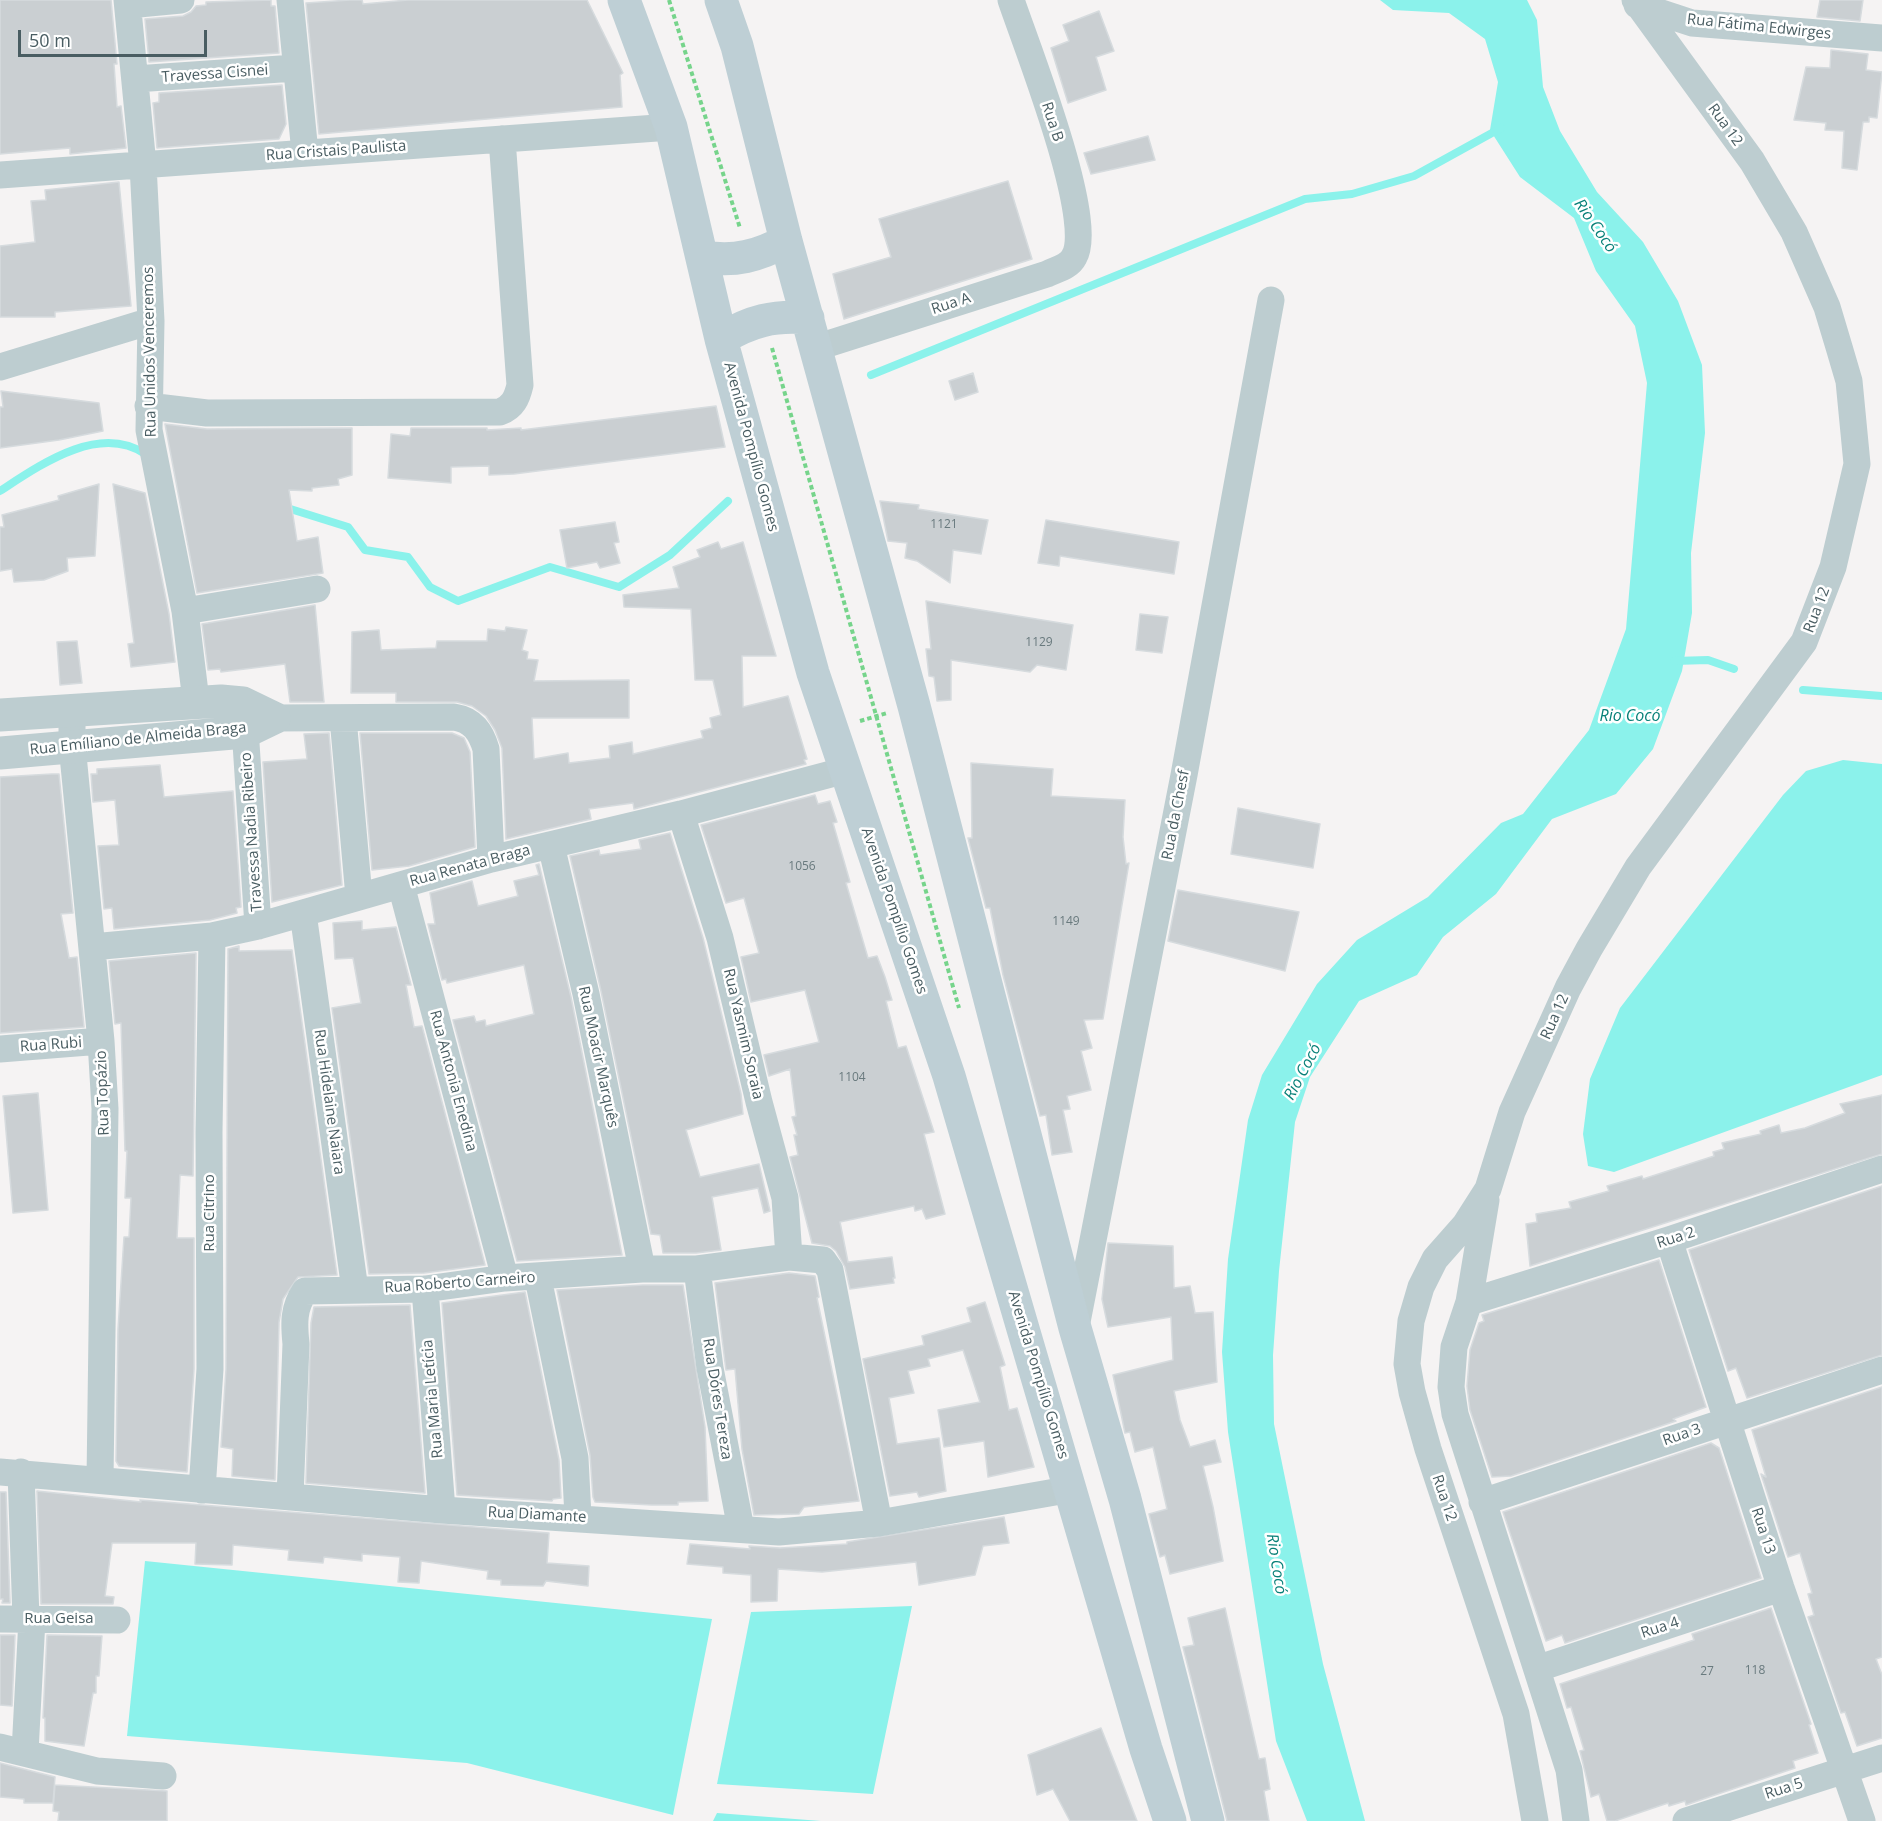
<!DOCTYPE html>
<html>
<head>
<meta charset="utf-8">
<style>
	body { margin:0 }
	#map { position:relative; width:1882px; height:1821px; overflow:hidden; background:#f5f3f3; font-family:"Open Sans",sans-serif }
	canvas { display:block }
	.scale { position:absolute; left:18px; top:30px; width:189px; height:27px; box-sizing:border-box; border:3px solid #495d62; border-top:0; padding-left:8px; font-size:18px; line-height:21px; white-space:nowrap; color:#495d62; -webkit-text-stroke:4px #fff; paint-order:stroke }
</style>
</head>
<body>
<div id="map">
<canvas width="1882" height="1821"></canvas>
<div class="scale">50 m</div>
</div>
<script>
const context = document.querySelector('canvas').getContext('2d');
context.lineJoin = 'round';
function fillPath(path, color) {
  context.fillStyle = color;
  context.fill(path, 'evenodd');
}
function trace(path, color, width, dash) {
  context.strokeStyle = color;
  context.lineWidth = width;
  context.lineCap = dash ? 'butt' : 'round';
  context.setLineDash(dash || []);
  context.stroke(path);
}
function drawText(font, color, halo, rows, align = 'center') {
  context.font = font + ' "Open Sans",sans-serif';
  context.lineWidth = 5;
  context.setLineDash([]);
  context.textBaseline = 'middle';
  context.strokeStyle = halo;
  context.fillStyle = color;
  for (const [text, x, y, turn = 0] of rows) {
    context.save();
    context.translate(x, y);
    context.rotate((+turn || 0) * Math.PI / 180);
    context.textAlign = isNaN(turn) ? turn : align;
    if (halo) context.strokeText(text, 0, 0);
    context.fillText(text, 0, 0);
    context.restore();
  }
}
const water = new Path2D(`
	M 1380,0 L 1527,0 L 1537,20 L 1543,87 L 1560,131 L 1597,192 L 1643,242 L 1678,301 L 1702,365 L 1705,433 L 1691,553 L 1692,613 L 1682,671 L 1653,749 L 1616,794 L 1552,819 L 1496,894 L 1443,937 L 1417,975 L 1359,1001 L 1310,1077 L 1295,1122 L 1279,1271 L 1273,1355 L 1274,1424 L 1323,1664 L 1365,1821 L 1307,1821 L 1276,1741 L 1228,1432 L 1222,1352 L 1228,1259 L 1248,1120 L 1262,1075 L 1317,984 L 1357,940 L 1428,897 L 1501,823 L 1523,814 L 1589,730 L 1626,629 L 1647,383 L 1635,326 L 1596,271 L 1574,218 L 1520,177 L 1490,130 L 1498,82 L 1485,39 L 1449,13 L 1393,10 Z
	M 1843,760 L 1882,764 L 1882,1075 L 1614,1172 L 1588,1166 L 1583,1134 L 1590,1079 L 1620,1008 L 1783,795 L 1806,771 Z
	M 145,1561 L 712,1619 L 673,1815 L 467,1763 L 127,1736 Z
	M 912,1606 L 873,1794 L 717,1784 L 751,1612 Z
	M 717,1813 L 821,1821 L 713,1821 Z`);
const stream = new Path2D(`
	M 871,375 L 1305,199 L 1352,194 L 1414,176 L 1501,128
	M 0,491 C 40,465 99,423 145,454
	M 284,507 L 348,527 L 365,550 L 408,557 L 430,587 L 458,601 L 550,567 L 619,587 L 670,555 L 728,501
	M 1674,661 L 1708,660 L 1734,669
	M 1803,690 L 1882,696`);
const building = new Path2D(`
	M 0,0 L 111,0 L 117,64 L 114,64 L 117,107 L 121,106 L 126,148 L 70,154 L 70,148 L 0,154 Z
	M 271,0 L 271,6 L 275,6 L 279,53 L 149,62 L 145,19 L 183,16 L 191,12 L 196,6 L 206,5 L 206,2 Z
	M 350,0 L 362,0 L 363,4 L 408,0 L 587,0 L 623,73 L 620,75 L 622,107 L 319,134 L 306,3 Z
	M 1820,0 L 1863,0 L 1860,21 L 1817,17 Z
	M 1099,11 L 1114,51 L 1096,57 L 1106,90 L 1068,103 L 1051,48 L 1069,41 L 1063,25 Z
	M 1831,50 L 1868,54 L 1866,70 L 1882,72 L 1877,118 L 1869,117 L 1869,122 L 1863,122 L 1857,170 L 1842,168 L 1844,131 L 1825,130 L 1826,123 L 1794,120 L 1806,67 L 1830,68 Z
	M 282,85 L 286,124 L 279,139 L 157,148 L 153,103 L 159,102 L 159,93 Z
	M 1148,136 L 1155,160 L 1091,174 L 1084,153 Z
	M 1008,181 L 1032,259 L 844,319 L 833,274 L 891,257 L 879,219 Z
	M 119,182 L 131,306 L 55,312 L 55,317 L 0,317 L 0,246 L 35,242 L 31,201 L 46,200 L 45,190 Z
	M 973,373 L 978,392 L 955,400 L 949,381 Z
	M 1,391 L 99,403 L 103,431 L 59,440 L 0,448 L 0,407 L 3,407 Z
	M 716,406 L 725,447 L 514,474 L 489,475 L 489,466 L 451,467 L 451,483 L 388,478 L 391,434 L 410,436 L 411,428 L 487,428 L 487,430 L 521,428 L 521,430 Z
	M 165,424 L 207,429 L 352,428 L 352,475 L 338,479 L 339,485 L 312,488 L 312,491 L 289,490 L 297,541 L 318,537 L 323,573 L 197,593 Z
	M 99,484 L 95,556 L 67,558 L 68,571 L 44,580 L 14,582 L 12,569 L 0,571 L 0,527 L 4,527 L 2,515 L 59,500 L 58,496 Z
	M 113,484 L 145,493 L 169,614 L 175,662 L 131,667 L 128,644 L 134,643 Z
	M 880,501 L 919,505 L 918,509 L 988,520 L 981,554 L 953,550 L 950,583 L 917,561 L 905,558 L 907,543 L 888,541 Z
	M 1046,520 L 1179,542 L 1174,574 L 1060,556 L 1059,566 L 1038,563 Z
	M 615,522 L 619,542 L 614,543 L 620,563 L 600,568 L 597,562 L 567,568 L 560,530 Z
	M 718,542 L 721,549 L 743,542 L 776,656 L 742,656 L 743,707 L 788,696 L 807,759 L 804,760 L 806,764 L 634,809 L 633,803 L 589,809 L 591,819 L 506,839 L 502,748 L 495,730 L 486,716 L 472,706 L 457,702 L 396,702 L 396,693 L 351,693 L 352,632 L 379,630 L 381,650 L 436,648 L 437,641 L 487,641 L 488,629 L 505,631 L 506,627 L 527,630 L 522,650 L 528,652 L 527,659 L 538,660 L 534,681 L 629,680 L 629,718 L 532,718 L 534,759 L 568,753 L 569,763 L 610,758 L 609,746 L 632,742 L 633,754 L 703,738 L 701,731 L 712,728 L 710,718 L 721,715 L 713,680 L 695,680 L 691,609 L 624,607 L 623,595 L 679,588 L 673,567 L 700,557 L 697,550 Z
	M 926,601 L 1073,625 L 1066,670 L 1037,665 L 1030,672 L 951,660 L 951,700 L 937,701 L 934,677 L 929,676 L 926,649 L 931,649 Z
	M 315,605 L 324,702 L 290,702 L 285,664 L 221,672 L 220,669 L 208,670 L 202,624 Z
	M 1140,614 L 1168,617 L 1162,653 L 1136,650 Z
	M 77,641 L 82,683 L 60,685 L 57,642 Z
	M 329,733 L 342,885 L 272,902 L 263,762 L 307,759 L 304,734 Z
	M 360,733 L 452,733 L 464,738 L 470,752 L 475,847 L 409,866 L 372,870 Z
	M 971,763 L 1053,769 L 1051,796 L 1125,800 L 1123,837 L 1126,864 L 1129,863 L 1103,1019 L 1084,1020 L 1092,1048 L 1081,1051 L 1091,1090 L 1067,1096 L 1070,1109 L 1063,1110 L 1072,1152 L 1052,1155 L 1046,1115 L 1040,1116 L 1034,1093 L 1003,975 L 990,908 L 986,908 L 968,838 L 972,838 Z
	M 160,765 L 164,797 L 233,791 L 241,907 L 236,908 L 237,913 L 210,920 L 114,929 L 112,908 L 104,909 L 98,846 L 119,845 L 115,800 L 93,802 L 91,774 L 97,774 L 97,769 Z
	M 52,774 L 59,774 L 73,913 L 61,914 L 69,958 L 77,957 L 84,1027 L 0,1033 L 0,777 Z
	M 815,795 L 818,804 L 830,801 L 837,822 L 833,823 L 850,882 L 846,883 L 868,958 L 877,956 L 885,977 L 892,1000 L 886,1001 L 898,1048 L 906,1046 L 934,1132 L 924,1134 L 945,1214 L 926,1219 L 922,1209 L 915,1211 L 914,1206 L 840,1222 L 848,1262 L 892,1257 L 895,1278 L 893,1278 L 894,1283 L 850,1289 L 845,1267 L 836,1251 L 830,1246 L 812,1243 L 790,1157 L 798,1155 L 794,1135 L 797,1135 L 792,1117 L 796,1116 L 790,1069 L 769,1076 L 764,1055 L 819,1042 L 805,990 L 751,1002 L 741,957 L 759,953 L 744,898 L 726,903 L 701,825 Z
	M 1238,808 L 1320,824 L 1313,868 L 1231,854 Z
	M 670,833 L 703,938 L 741,1094 L 743,1114 L 686,1130 L 700,1177 L 759,1164 L 770,1211 L 764,1213 L 758,1188 L 712,1197 L 721,1250 L 696,1253 L 663,1253 L 660,1235 L 651,1234 L 601,991 L 570,856 L 599,850 L 600,855 L 641,849 L 639,840 Z
	M 539,864 L 571,997 L 622,1255 L 517,1261 L 453,1020 L 474,1016 L 476,1022 L 485,1020 L 486,1026 L 534,1014 L 524,965 L 447,983 L 446,979 L 442,980 L 428,924 L 435,924 L 430,893 L 472,881 L 478,906 L 518,896 L 514,881 L 539,875 L 536,865 Z
	M 1178,890 L 1299,912 L 1285,971 L 1168,941 Z
	M 362,921 L 362,930 L 396,927 L 411,985 L 406,985 L 414,1027 L 422,1026 L 485,1265 L 424,1273 L 369,1274 L 332,1008 L 361,1003 L 353,958 L 335,959 L 333,923 Z
	M 239,946 L 239,951 L 292,950 L 337,1275 L 298,1277 L 283,1299 L 279,1322 L 275,1480 L 232,1476 L 233,1449 L 221,1447 L 226,1369 L 228,949 Z
	M 196,953 L 193,1176 L 180,1175 L 177,1238 L 194,1238 L 194,1369 L 187,1472 L 119,1466 L 116,1461 L 118,1329 L 124,1237 L 129,1237 L 131,1198 L 125,1198 L 127,1151 L 125,1151 L 121,1023 L 115,1024 L 109,961 Z
	M 38,1093 L 48,1210 L 13,1213 L 3,1096 Z
	M 1882,1095 L 1882,1154 L 1530,1266 L 1526,1224 L 1537,1222 L 1536,1214 L 1571,1208 L 1569,1202 L 1609,1191 L 1607,1186 L 1642,1176 L 1643,1179 L 1714,1156 L 1713,1152 L 1724,1149 L 1722,1143 L 1761,1134 L 1760,1131 L 1779,1125 L 1781,1133 L 1805,1128 L 1845,1113 L 1840,1104 Z
	M 1882,1186 L 1882,1355 L 1747,1398 L 1736,1368 L 1728,1371 L 1689,1250 Z
	M 1108,1243 L 1173,1246 L 1174,1288 L 1190,1286 L 1195,1313 L 1213,1312 L 1217,1382 L 1174,1391 L 1180,1420 L 1190,1447 L 1215,1440 L 1221,1462 L 1203,1466 L 1213,1507 L 1223,1561 L 1170,1574 L 1165,1555 L 1160,1557 L 1149,1514 L 1167,1509 L 1153,1447 L 1135,1452 L 1130,1432 L 1125,1433 L 1113,1375 L 1173,1360 L 1171,1317 L 1108,1327 L 1102,1299 Z
	M 1659,1260 L 1706,1407 L 1673,1419 L 1676,1421 L 1511,1476 L 1492,1477 L 1470,1410 L 1467,1386 L 1470,1350 L 1479,1323 L 1484,1321 L 1482,1315 Z
	M 789,1273 L 815,1276 L 819,1297 L 817,1298 L 859,1501 L 804,1507 L 799,1514 L 754,1515 L 742,1449 L 735,1369 L 726,1370 L 715,1283 Z
	M 643,1285 L 683,1285 L 705,1427 L 708,1501 L 678,1502 L 678,1505 L 652,1505 L 595,1502 L 593,1497 L 590,1455 L 557,1290 Z
	M 525,1292 L 559,1460 L 561,1498 L 553,1499 L 552,1501 L 457,1495 L 442,1303 Z
	M 985,1302 L 1005,1365 L 1000,1367 L 1009,1410 L 1017,1408 L 1034,1467 L 988,1477 L 984,1441 L 944,1447 L 938,1410 L 980,1402 L 963,1350 L 928,1359 L 930,1366 L 908,1371 L 914,1393 L 889,1398 L 897,1444 L 939,1438 L 946,1491 L 919,1497 L 917,1492 L 890,1496 L 863,1359 L 924,1345 L 922,1336 L 971,1322 L 967,1308 Z
	M 410,1305 L 425,1493 L 306,1483 L 311,1323 L 314,1307 Z
	M 1882,1387 L 1882,1657 L 1876,1659 L 1882,1675 L 1882,1738 L 1857,1746 L 1845,1712 L 1841,1713 L 1808,1617 L 1814,1615 L 1808,1594 L 1812,1593 L 1800,1553 L 1788,1557 L 1761,1474 L 1766,1477 L 1752,1430 Z
	M 1711,1443 L 1719,1448 L 1761,1578 L 1565,1643 L 1562,1635 L 1546,1641 L 1503,1512 Z
	M 37,1491 L 141,1502 L 140,1500 L 549,1533 L 547,1563 L 589,1566 L 588,1586 L 546,1581 L 543,1586 L 501,1585 L 501,1580 L 487,1579 L 488,1571 L 421,1561 L 419,1583 L 398,1582 L 400,1557 L 362,1554 L 362,1561 L 324,1557 L 323,1563 L 288,1560 L 289,1550 L 233,1545 L 232,1565 L 195,1564 L 196,1543 L 112,1543 L 105,1596 L 114,1597 L 113,1604 L 41,1604 Z
	M 0,1492 L 6,1492 L 10,1603 L 2,1603 L 3,1599 L 0,1599 Z
	M 1004,1517 L 1009,1543 L 983,1546 L 975,1575 L 919,1585 L 916,1562 L 822,1572 L 778,1569 L 777,1601 L 751,1602 L 751,1575 L 723,1573 L 723,1567 L 687,1564 L 690,1544 L 750,1549 L 749,1546 L 780,1548 L 847,1544 L 847,1542 Z
	M 1225,1608 L 1259,1759 L 1265,1758 L 1270,1789 L 1264,1791 L 1269,1821 L 1227,1821 L 1183,1647 L 1194,1645 L 1188,1618 Z
	M 1771,1608 L 1811,1724 L 1809,1725 L 1818,1753 L 1793,1761 L 1795,1768 L 1709,1797 L 1686,1805 L 1685,1801 L 1669,1806 L 1668,1803 L 1615,1821 L 1607,1821 L 1599,1794 L 1591,1797 L 1580,1751 L 1584,1750 L 1571,1707 L 1567,1708 L 1560,1684 L 1694,1640 L 1692,1634 Z
	M 0,1635 L 15,1635 L 12,1706 L 0,1705 Z
	M 47,1635 L 102,1636 L 99,1676 L 96,1676 L 96,1693 L 93,1693 L 84,1746 L 45,1741 L 45,1718 L 43,1718 Z
	M 1101,1728 L 1116,1766 L 1137,1821 L 1070,1821 L 1053,1789 L 1037,1795 L 1028,1755 Z
	M 0,1763 L 55,1777 L 53,1803 L 24,1803 L 24,1799 L 0,1797 Z
	M 55,1785 L 167,1791 L 167,1821 L 58,1821 L 59,1812 L 53,1811 Z`);
const path = new Path2D(`
	M 669,0 L 740,228
	M 772,348 L 959,1008
	M 860,721 L 887,713`);
const minor = new Path2D(`
	M 127,0 L 143,165 L 151,321 L 149,430 L 185,611 L 196,701
	M 290,0 L 305,153
	M 128,5 L 181,0
	M 1637,5 L 1692,23 L 1882,38
	M 135,79 L 295,68
	M 0,175 L 671,127
	M 815,348 L 1047,274 C 1057,269 1069,267 1074,257 C 1096,220 1026,45 1011,0
	M 0,367 L 151,321
	M 148,406 L 207,413 L 500,412 C 513,407 517,398 520,385 L 502,139
	M 185,611 L 317,589
	M 72,708 L 72,745 L 101,1041 L 105,1109 L 100,1480
	M 244,713 L 258,926
	M 274,718 L 454,717 C 473,720 481,732 486,749 L 491,859
	M 343,718 L 359,897
	M 681,814 L 720,938 L 759,1102 L 785,1198 L 789,1257
	M 551,845 L 586,994 L 642,1269
	M 401,885 L 505,1278
	M 303,913 L 355,1290
	M 92,947 L 212,936 L 258,926 L 491,859 L 681,814 L 846,770
	M 0,1049 L 101,1041
	M 1486,1200 L 1469,1302 L 1454,1347 L 1451,1387 L 1455,1414 L 1569,1770 L 1576,1821
	M 1669,1240 L 1781,1588 L 1862,1821
	M 697,1269 L 710,1368 L 741,1529
	M 538,1278 L 575,1458 L 578,1517
	M 425,1289 L 442,1510
	M 1469,1302 L 1669,1240 L 1882,1169
	M 1076,1327 L 1184,775 L 1271,300
	M 0,1472 L 442,1510 L 779,1532 L 879,1523 L 1072,1489
	M 21,1472 L 26,1619
	M 202,1490 L 210,1369 L 209,1132 L 212,936
	M 290,1497 L 296,1344 C 294,1324 293,1308 305,1291 L 425,1289 L 505,1278 L 642,1269 L 697,1269 L 789,1257 L 823,1260 L 830,1270 L 879,1523
	M 1482,1502 L 1882,1370
	M 0,1619 L 117,1620
	M 1539,1668 L 1781,1588
	M 0,1747 L 97,1771 L 163,1776
	M 25,1752 L 32,1619
	M 1535,1821 L 1516,1714 L 1428,1449 L 1412,1392 L 1407,1364 L 1411,1321 L 1421,1287 L 1435,1259 L 1465,1225 L 1488,1189 L 1512,1112 L 1568,988 L 1589,949 L 1638,867 L 1804,642 L 1833,567 L 1857,464 L 1849,381 L 1839,347 L 1827,307 L 1794,232 L 1752,161 L 1635,0
	M 1686,1821 L 1882,1758`);
const tertiary = new Path2D(`
	M 0,715 L 221,701 L 243,703 L 274,718
	M 0,753 L 245,732 L 274,718`);
const secondary = new Path2D(`
	M 624,0 L 671,127 L 721,339 L 813,673 L 949,1076 L 1146,1749 L 1170,1821
	M 721,0 L 737,46 L 786,241 L 914,706 L 1075,1328 L 1125,1499 L 1208,1821
	M 704,257 C 735,262 758,256 786,241
	M 721,339 C 750,321 774,315 808,318`);
const numberNames = [
	["1121",944,525],
	["1129",1039,643],
	["1056",802,867],
	["1149",1066,922],
	["1104",852,1078],
	["118",1755,1671],
	["27",1707,1672]
];
const streetNames = [
	["Rua Fátima Edwirges",1759,27,6],
	["Travessa Cisnei",215,74,-4],
	["Rua B",1052,122,72],
	["Rua 12",1725,125,54],
	["Rua Cristais Paulista",336,151,-4],
	["Rua A",951,304,-18],
	["Rua Unidos Venceremos",150,352,-91],
	["Avenida Pompílio Gomes",751,447,75],
	["Rua 12",1817,610,-69],
	["Rua Emíliano de Almeida Braga",138,739,-6],
	["Rua da Chesf",1176,815,-79],
	["Travessa Nadia Ribeiro",252,832,-94],
	["Rua Renata Braga",470,866,-15],
	["Avenida Pompílio Gomes",894,911,71],
	["Rua 12",1555,1017,-66],
	["Rua Yasmim Soraia",743,1034,77],
	["Rua Rubi",51,1045,-4],
	["Rua Moacir Marquês",598,1057,78],
	["Rua Antonia Enedina",453,1081,75],
	["Rua Topázio",103,1093,-92],
	["Rua Hidelaine Naiara",329,1102,82],
	["Rua Citrino",210,1213,-90],
	["Rua 2",1676,1238,-18],
	["Rua Roberto Carneiro",460,1283,-4],
	["Avenida Pompílio Gomes",1038,1375,73],
	["Rua Maria Letícia",433,1399,-95],
	["Rua Dóres Tereza",717,1399,81],
	["Rua 3",1682,1435,-19],
	["Rua 12",1444,1498,71],
	["Rua Diamante",537,1515,3],
	["Rua 13",1763,1531,72],
	["Rua Geisa",59,1619],
	["Rua 4",1660,1628,-18],
	["Rua 5",1784,1789,-18]
];
const waterNames = [
	["Rio Cocó",1595,226,55],
	["Rio Cocó",1630,716],
	["Rio Cocó",1303,1072,-62],
	["Rio Cocó",1276,1564,81]
];
fillPath(water, '#8bf2eb');
trace(stream, '#8bf2eb', 8);
fillPath(building, '#cacfd2');
trace(building, '#d6dbde', 1.5);
trace(path, '#76d48b', 4, [4.5, 3]);
trace(minor, '#bdcdd0', 27);
trace(tertiary, '#bdcdd0', 33);
trace(secondary, '#becfd5', 33);
drawText('12px', '#697a7e', null, numberNames);
drawText('15px', '#495d62', '#fff', streetNames);
drawText('italic 16px', '#088078', '#fff', waterNames);
</script>
</body>
</html>
